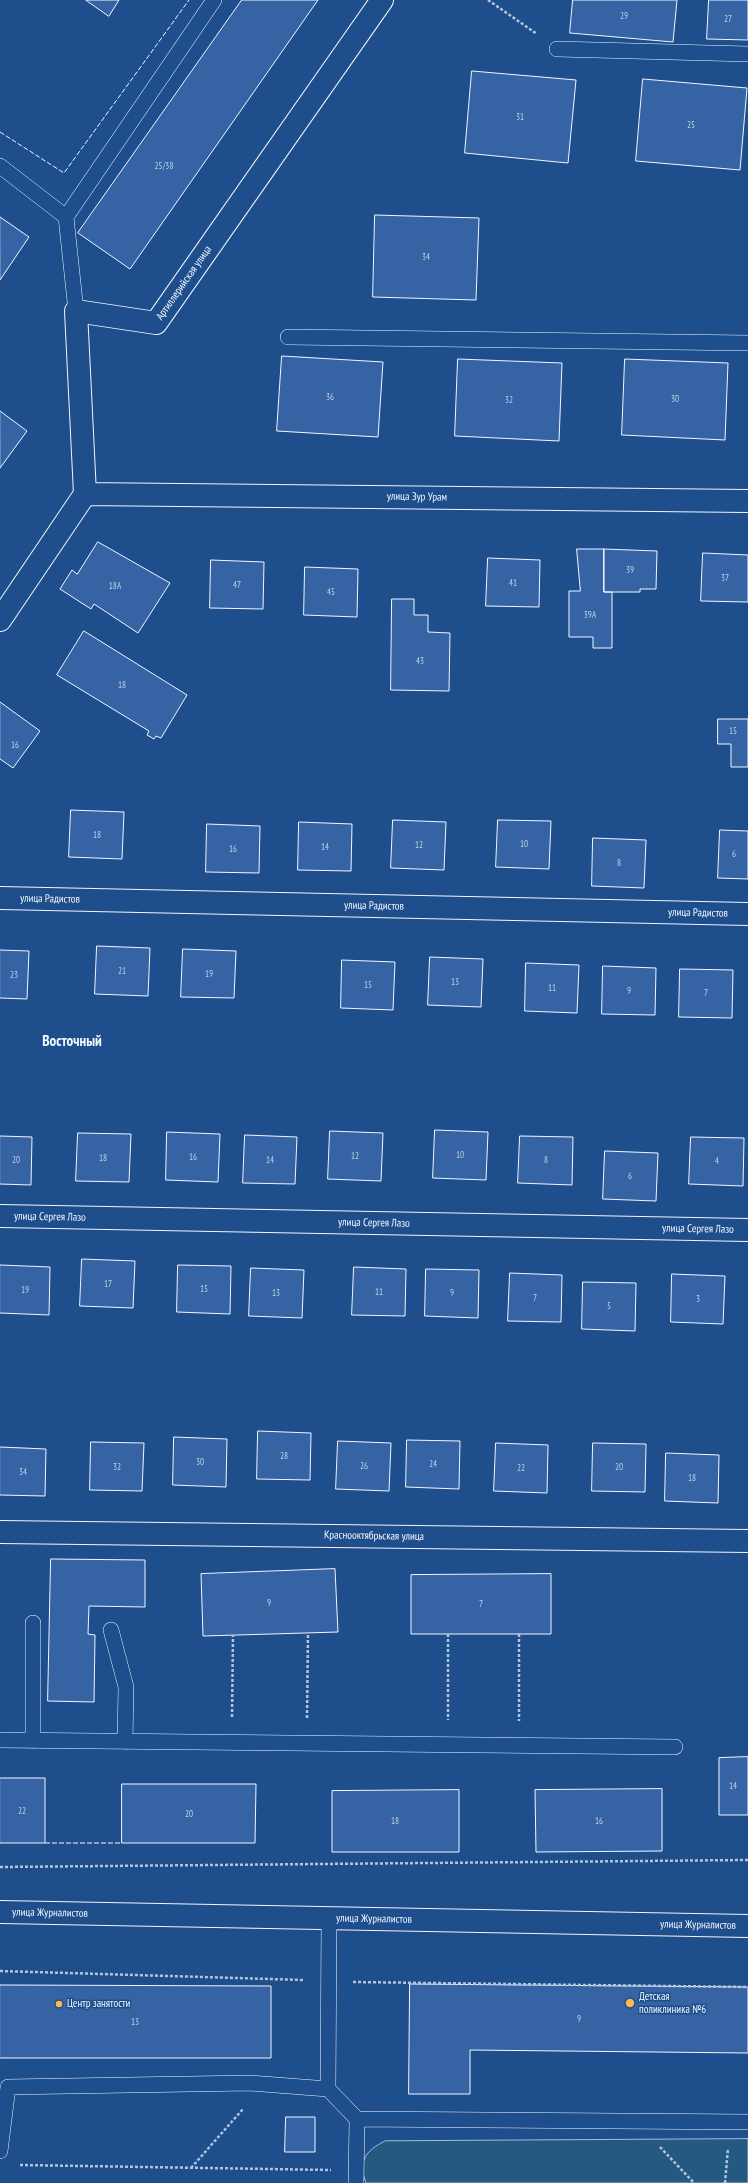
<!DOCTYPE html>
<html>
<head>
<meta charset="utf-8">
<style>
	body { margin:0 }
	canvas { display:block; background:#1f4e8c }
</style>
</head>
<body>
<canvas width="748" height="2183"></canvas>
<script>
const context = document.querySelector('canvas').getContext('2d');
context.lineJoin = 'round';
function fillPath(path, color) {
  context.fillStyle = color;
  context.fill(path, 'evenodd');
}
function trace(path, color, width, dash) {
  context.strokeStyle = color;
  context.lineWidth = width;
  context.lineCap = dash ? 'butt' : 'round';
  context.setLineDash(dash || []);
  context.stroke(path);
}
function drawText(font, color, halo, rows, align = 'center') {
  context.font = font + ' "PT Sans Narrow",sans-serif';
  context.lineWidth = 3;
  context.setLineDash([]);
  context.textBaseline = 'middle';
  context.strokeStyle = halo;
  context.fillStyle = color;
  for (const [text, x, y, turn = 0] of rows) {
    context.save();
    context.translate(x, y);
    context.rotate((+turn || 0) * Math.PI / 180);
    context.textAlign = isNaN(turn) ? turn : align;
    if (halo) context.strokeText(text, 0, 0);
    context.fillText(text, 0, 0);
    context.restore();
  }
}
const green = new Path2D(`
	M 748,2139 L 748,2183 L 366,2183 C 358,2161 365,2151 385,2141 Z`);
const building = new Path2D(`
	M 86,0 L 119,0 L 109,16 Z
	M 242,0 L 318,0 L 130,269 L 78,233 Z
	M 573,0 L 677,0 L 673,42 L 570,33 Z
	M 709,0 L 748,0 L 748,40 L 707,39 Z
	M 472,71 L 576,80 L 568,163 L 465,153 Z
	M 643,79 L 747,88 L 740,170 L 636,161 Z
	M 375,215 L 479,218 L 476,300 L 373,297 Z
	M 0,217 L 29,237 L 0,280 Z
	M 282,356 L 383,362 L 378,437 L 277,431 Z
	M 458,359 L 562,363 L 559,441 L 455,436 Z
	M 625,359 L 728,363 L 725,440 L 622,435 Z
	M 0,411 L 27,431 L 0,468 Z
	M 98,542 L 170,583 L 138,633 L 94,604 L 91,609 L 60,589 L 72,570 L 77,574 Z
	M 577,549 L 604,549 L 604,592 L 612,592 L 612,648 L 593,648 L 593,637 L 569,637 L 569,591 L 580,591 Z
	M 604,549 L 657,551 L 656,589 L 640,589 L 640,592 L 604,592 Z
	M 703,553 L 748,555 L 748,602 L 701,601 Z
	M 488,558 L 540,560 L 539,607 L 486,606 Z
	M 211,560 L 264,562 L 263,609 L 210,608 Z
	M 305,567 L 358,569 L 357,617 L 304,615 Z
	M 392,599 L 414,599 L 414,615 L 428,615 L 428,632 L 450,633 L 449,691 L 391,690 Z
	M 84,631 L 187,695 L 161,738 L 156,736 L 154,739 L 147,735 L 149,731 L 57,675 Z
	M 0,702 L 40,731 L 13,768 L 0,759 Z
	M 718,719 L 748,719 L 748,767 L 731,767 L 731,744 L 718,744 Z
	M 71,810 L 124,812 L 122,859 L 69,857 Z
	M 393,820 L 446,822 L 444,870 L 391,868 Z
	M 498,820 L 551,821 L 549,869 L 496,867 Z
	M 299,822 L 352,824 L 351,871 L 298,870 Z
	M 207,824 L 260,826 L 259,873 L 206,872 Z
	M 720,830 L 748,831 L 748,879 L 718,878 Z
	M 593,838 L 646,840 L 644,888 L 592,886 Z
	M 97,946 L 150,948 L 148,996 L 95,994 Z
	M 183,949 L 236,951 L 234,998 L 181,997 Z
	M 0,950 L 29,951 L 27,999 L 0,998 Z
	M 430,957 L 483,959 L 481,1007 L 428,1005 Z
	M 342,960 L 395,962 L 393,1010 L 341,1008 Z
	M 526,963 L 579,965 L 577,1013 L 525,1011 Z
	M 603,966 L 656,968 L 655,1015 L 602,1014 Z
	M 680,969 L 733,970 L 732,1018 L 679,1017 Z
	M 435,1130 L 488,1132 L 486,1180 L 433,1178 Z
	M 330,1131 L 383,1133 L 381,1181 L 328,1179 Z
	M 167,1132 L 220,1134 L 218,1182 L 166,1180 Z
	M 78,1133 L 131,1134 L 129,1182 L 76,1181 Z
	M 245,1135 L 297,1137 L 295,1184 L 243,1183 Z
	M 0,1136 L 32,1137 L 31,1185 L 0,1184 Z
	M 520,1136 L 573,1137 L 572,1185 L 518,1183 Z
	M 691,1137 L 744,1138 L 743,1186 L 689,1184 Z
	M 605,1151 L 658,1153 L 656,1201 L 603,1199 Z
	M 82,1259 L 135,1261 L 133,1308 L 80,1306 Z
	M 0,1265 L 50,1267 L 49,1315 L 0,1313 Z
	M 178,1265 L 231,1266 L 230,1314 L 177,1312 Z
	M 354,1267 L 406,1269 L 405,1316 L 352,1315 Z
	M 251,1268 L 304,1270 L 302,1318 L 249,1316 Z
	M 426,1269 L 479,1270 L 478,1318 L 425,1316 Z
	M 510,1273 L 562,1275 L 561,1322 L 508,1321 Z
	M 672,1274 L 725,1276 L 723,1324 L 671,1322 Z
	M 583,1282 L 636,1283 L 635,1331 L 582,1329 Z
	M 258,1431 L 311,1433 L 310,1480 L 257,1479 Z
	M 174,1437 L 227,1439 L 226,1487 L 173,1485 Z
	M 407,1440 L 460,1441 L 459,1489 L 406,1487 Z
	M 338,1441 L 391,1443 L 389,1491 L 336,1489 Z
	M 91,1442 L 144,1443 L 142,1491 L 90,1490 Z
	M 496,1443 L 548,1445 L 547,1493 L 494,1491 Z
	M 593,1443 L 646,1444 L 645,1492 L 592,1491 Z
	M 0,1447 L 46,1449 L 45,1496 L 0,1495 Z
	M 666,1453 L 719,1455 L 718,1503 L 665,1501 Z
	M 51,1559 L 145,1560 L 145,1607 L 89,1606 L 88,1634 L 95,1635 L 94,1702 L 48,1701 Z
	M 335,1569 L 338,1632 L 203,1636 L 201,1574 Z
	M 551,1574 L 551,1634 L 411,1634 L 411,1575 Z
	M 748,1757 L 748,1815 L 719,1815 L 719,1758 Z
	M 0,1778 L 45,1778 L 45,1843 L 0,1843 Z
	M 122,1784 L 256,1784 L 255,1843 L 122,1843 Z
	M 662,1789 L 662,1851 L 536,1852 L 535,1790 Z
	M 459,1790 L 459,1852 L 332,1852 L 332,1791 Z
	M 410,1984 L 748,1987 L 748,2053 L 470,2050 L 470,2094 L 409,2094 Z
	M 0,1985 L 271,1986 L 271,2058 L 0,2058 Z
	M 286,2117 L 315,2117 L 315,2152 L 285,2152 Z`);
const path = new Path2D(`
	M 488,0 L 537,34
	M 448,1634 L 448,1720
	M 519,1634 L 519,1721
	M 232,1717 L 233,1635
	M 307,1718 L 308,1633
	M 0,1867 L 748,1860
	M 0,1971 L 304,1980
	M 353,1982 L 748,1987
	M 660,2147 L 694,2183
	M 20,2165 L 331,2170
	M 191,2168 L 243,2109
	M 725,2183 L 728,2148`);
const service = new Path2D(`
	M 557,49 L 748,54
	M 0,166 L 66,217 L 214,0
	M 66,217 L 76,311
	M 288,337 L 748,343
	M 111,1630 L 126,1687 L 125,1742
	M 0,1740 L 675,1747
	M 33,1741 L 33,1623
	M 329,1919 L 328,2089 L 357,2119 L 356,2183
	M 357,2119 L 748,2122
	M 0,2151 L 8,2087 L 250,2083 L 328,2089`);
const minor = new Path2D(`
	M 85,494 L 748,501
	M 0,620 L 85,494 L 76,311 L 156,323 L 382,0
	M 0,898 L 748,914
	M 0,1216 L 748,1230
	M 0,1532 L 748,1541`);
const tertiary = new Path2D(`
	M 0,1912 L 748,1926`);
const fence = new Path2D(`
	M 0,132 L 64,173 L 189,0
	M 45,1843 L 122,1843`);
const markers = [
	[630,2003,5,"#ffb74d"],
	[59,2004,4,"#ffb74d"]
];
const numberNames = [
	["29",624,16],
	["27",728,19],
	["31",520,117],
	["25",691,125],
	["25/38",164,166],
	["34",426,257],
	["36",330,397],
	["30",675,399],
	["32",509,400],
	["39",630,570],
	["37",725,578],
	["41",513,583],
	["47",237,585],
	["18А",115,586],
	["45",331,592],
	["39А",590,615],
	["43",420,661],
	["18",122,685],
	["15",733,731],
	["16",15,745],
	["18",97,835],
	["10",524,844],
	["12",419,845],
	["14",325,847],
	["16",233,849],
	["6",734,854],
	["8",619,863],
	["21",122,971],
	["19",209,974],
	["23",14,975],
	["13",455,982],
	["15",368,985],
	["11",552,988],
	["9",629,991],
	["7",706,993],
	["10",460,1155],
	["12",355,1156],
	["16",193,1157],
	["18",103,1158],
	["20",16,1160],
	["14",270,1160],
	["8",546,1160],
	["4",717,1161],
	["6",630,1176],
	["17",108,1284],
	["15",204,1289],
	["19",25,1290],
	["11",379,1292],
	["13",276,1293],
	["9",452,1293],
	["7",535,1298],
	["3",698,1299],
	["5",609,1306],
	["28",284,1456],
	["30",200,1462],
	["24",433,1464],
	["26",364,1466],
	["32",117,1467],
	["20",619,1467],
	["22",521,1468],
	["34",23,1472],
	["18",692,1478],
	["9",269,1603],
	["7",481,1604],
	["14",733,1786],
	["22",22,1811],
	["20",189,1814],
	["18",395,1821],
	["16",599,1821],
	["9",579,2019],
	["13",135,2022]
];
const streetNames = [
	["Артиллерийская улица",184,283,-55],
	["улица Зур Урам",417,497,1],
	["улица Радистов",50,899,1],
	["улица Радистов",374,906,1],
	["улица Радистов",698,913,1],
	["улица Сергея Лазо",50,1217,1],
	["улица Сергея Лазо",374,1223,1],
	["улица Сергея Лазо",698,1229,1],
	["Краснооктябрьская улица",374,1536,1],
	["улица Журналистов",50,1913,1],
	["улица Журналистов",374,1919,1],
	["улица Журналистов",698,1925,1]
];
const poiNames = [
	["Детская",639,1997],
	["поликлиника №6",639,2010],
	["Центр занятости",67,2004]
];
const districtNames = [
	["Восточный",72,1042]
];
fillPath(green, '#245a82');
trace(green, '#a8bbd7', 1);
fillPath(building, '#3563a3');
trace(building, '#f2f6ff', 1);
trace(service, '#f2f6ff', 16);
trace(minor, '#f2f6ff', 24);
trace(tertiary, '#f2f6ff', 24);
trace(path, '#b3c4dc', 2.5, [3, 2]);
trace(service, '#1f4e8c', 15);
trace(minor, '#1f4e8c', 22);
trace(tertiary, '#1f4e8c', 22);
trace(fence, '#f2f6ff', 1, [5, 2]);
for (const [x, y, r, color] of markers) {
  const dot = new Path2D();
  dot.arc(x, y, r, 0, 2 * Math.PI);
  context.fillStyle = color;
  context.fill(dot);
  trace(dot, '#1f4e8c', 1.5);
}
drawText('9px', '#c3d1e8', null, numberNames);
drawText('11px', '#f2f6ff', '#1f4e8c', streetNames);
drawText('11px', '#f2f6ff', '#1f4e8c', poiNames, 'left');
drawText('bold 15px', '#f2f6ff', '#1f4e8c', districtNames);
</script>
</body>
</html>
